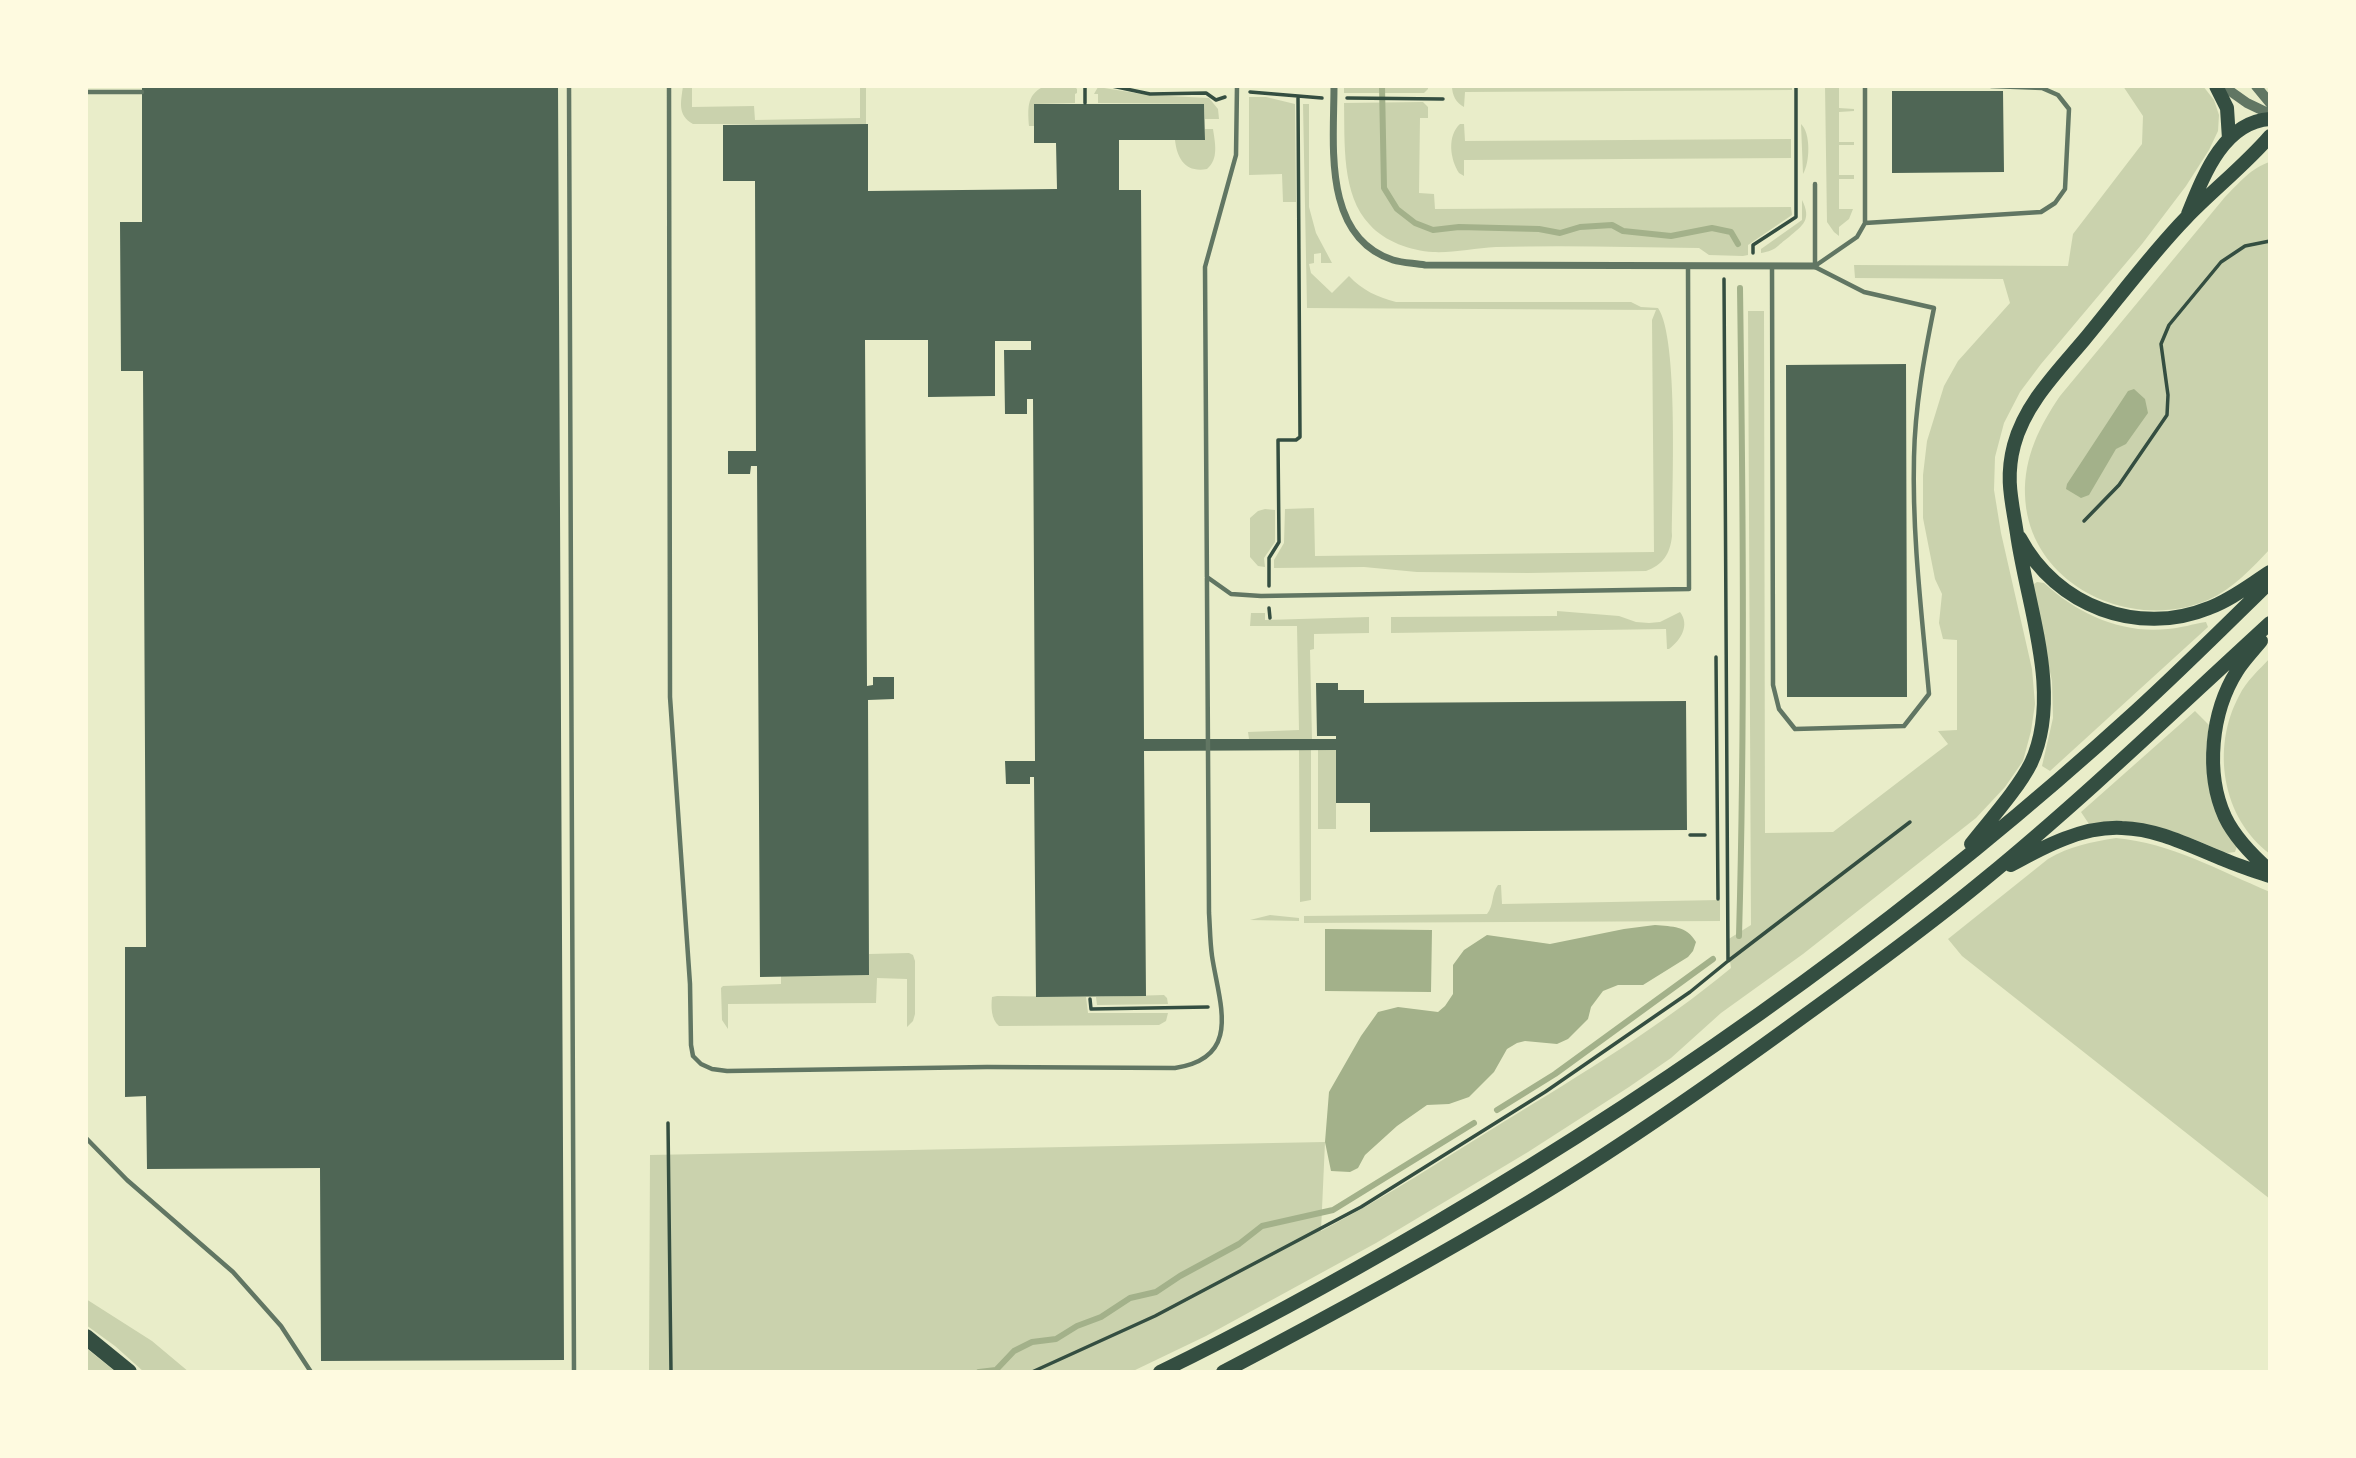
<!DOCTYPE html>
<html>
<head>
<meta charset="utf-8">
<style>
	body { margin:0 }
	#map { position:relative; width:2356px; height:1458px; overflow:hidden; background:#e9edc9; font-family:"Alegreya Sans",sans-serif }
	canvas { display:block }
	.frame { position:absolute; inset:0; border:88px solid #fefae0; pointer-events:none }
</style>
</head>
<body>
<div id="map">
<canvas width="2356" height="1458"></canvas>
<div class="frame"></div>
</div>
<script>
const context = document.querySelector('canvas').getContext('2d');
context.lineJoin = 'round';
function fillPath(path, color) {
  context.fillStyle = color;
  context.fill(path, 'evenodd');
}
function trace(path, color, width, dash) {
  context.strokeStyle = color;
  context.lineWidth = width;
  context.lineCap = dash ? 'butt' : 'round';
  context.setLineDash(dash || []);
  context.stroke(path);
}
const green = new Path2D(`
	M 683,86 L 692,86 L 692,107 L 754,106 L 755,120 L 860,118 L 860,86 L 866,86 L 866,124 L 693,124 C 677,115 681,102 683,86 Z
	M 1344,86 L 1428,86 L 1428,89 L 1424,93 L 1344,93 Z
	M 1452,86 L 1792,86 L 1792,90 L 1465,92 L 1464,107 C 1456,103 1452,95 1452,86 Z
	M 1825,86 L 1839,86 L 1839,108 L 1854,109 L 1854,111 L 1839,112 L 1839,142 L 1854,142 L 1854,145 L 1839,145 L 1839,175 L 1854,175 L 1854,179 L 1839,179 L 1839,209 L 1853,209 L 1849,219 L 1839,227 L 1839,236 L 1834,232 L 1827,222 Z
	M 2123,86 L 2203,86 L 2214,100 L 2219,115 L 2218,131 L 2209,150 L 2186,186 L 2142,244 L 2041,364 L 2020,392 L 2004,423 L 1995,457 L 1994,490 L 2001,533 L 2032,669 L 2035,704 L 2031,731 L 2023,761 L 2005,787 L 1976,818 L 1803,954 L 1721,1013 L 1671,1058 L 1629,1087 L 1528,1152 L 1376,1243 L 1206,1336 L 1131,1372 L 649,1372 L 650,1155 L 1325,1142 L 1321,1231 C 1384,1198 1444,1159 1505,1121 C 1582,1074 1661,1026 1731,968 L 1727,940 L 1751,925 L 1748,311 L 1764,311 L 1765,833 L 1833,832 L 1948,744 L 1938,731 L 1957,730 L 1957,640 L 1943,639 L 1939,623 L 1942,594 L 1935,579 L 1923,518 L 1923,475 L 1927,441 L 1944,386 L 1958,361 L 2010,303 L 2003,279 L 1855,278 L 1854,265 L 2068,266 L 2073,234 L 2142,144 L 2143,116 Z
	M 1043,87 L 1075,87 L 1077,89 L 1077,93 L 1075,94 L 1075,103 L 1034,104 L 1034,126 L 1029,126 C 1028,110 1026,95 1043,87 Z
	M 1098,87 L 1148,95 L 1209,98 L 1218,109 L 1219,119 L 1205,119 L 1204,104 L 1098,103 L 1098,94 L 1094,94 Z
	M 1249,97 L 1266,97 L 1295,104 L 1296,202 L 1283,202 L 1282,174 L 1249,175 Z
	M 1423,102 L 1428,107 L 1428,118 L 1420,118 L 1419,193 L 1434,194 L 1435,209 L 1791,207 L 1792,215 L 1748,245 L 1748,255 L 1743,256 L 1709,255 L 1699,248 C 1632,247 1563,245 1496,247 C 1475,248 1453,253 1433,252 C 1411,251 1384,241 1370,225 C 1341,195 1345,142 1344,103 Z
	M 1303,104 L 1309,104 L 1309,207 L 1316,233 L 1332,263 L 1321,263 L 1321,253 L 1314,254 L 1314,263 L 1309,264 L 1311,273 L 1332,293 L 1349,276 C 1362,290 1377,297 1396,302 L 1631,302 L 1641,307 L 1658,308 C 1679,338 1672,492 1672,536 C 1670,554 1663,565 1646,571 L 1528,573 L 1417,572 L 1364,567 L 1274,568 L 1274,560 L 1284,543 L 1285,509 L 1314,508 L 1315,556 L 1654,552 L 1652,320 L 1656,310 L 1307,308 Z
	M 1460,124 L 1464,124 L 1465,141 L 1791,139 L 1791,158 L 1464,160 L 1464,176 L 1459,173 C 1450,159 1447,136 1460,124 Z
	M 1801,124 C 1811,133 1810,163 1803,174 Z
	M 1205,129 L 1213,129 C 1215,143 1219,159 1207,169 C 1186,173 1177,159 1175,140 L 1205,140 Z
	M 2270,162 L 2270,549 C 2252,568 2233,589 2208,600 C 2131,633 2028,585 2025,495 C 2024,457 2039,427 2060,396 L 2225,197 C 2238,184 2252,167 2270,162 Z
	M 1802,200 C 1812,220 1803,225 1789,237 C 1776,246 1778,250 1761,253 L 1761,249 L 1802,220 Z
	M 1265,509 L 1275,510 L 1275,542 L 1264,558 L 1265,567 L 1258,566 L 1250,557 L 1250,518 L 1258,511 Z
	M 2037,582 L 2044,583 C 2078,614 2121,634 2168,629 C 2181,628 2193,624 2206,622 L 2208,627 L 2050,771 L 2042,766 L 2053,718 L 2052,681 L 2031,586 Z
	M 1557,611 L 1619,616 L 1636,622 L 1649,623 L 1660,622 L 1680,612 C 1690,625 1681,640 1669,649 L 1667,649 L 1666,629 L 1391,633 L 1391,617 L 1557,616 Z
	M 1251,613 L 1265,613 L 1265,620 L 1369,617 L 1369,633 L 1314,634 L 1314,649 L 1310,650 L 1312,739 L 1249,739 L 1248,732 L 1299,730 L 1297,626 L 1250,626 Z
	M 2270,658 L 2270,854 C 2222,818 2211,748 2239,696 C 2246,681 2259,670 2270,658 Z
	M 2195,711 L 2209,725 L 2206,749 L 2209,784 L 2237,846 L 2235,852 L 2227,853 C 2174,831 2147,817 2089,824 L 2081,812 Z
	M 1299,750 L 1311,750 L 1311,900 L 1300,902 Z
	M 1318,750 L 1336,750 L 1336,829 L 1318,829 Z
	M 2116,838 C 2171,843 2220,871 2270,892 L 2270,1199 L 1962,956 L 1948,939 L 2048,859 C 2070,846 2091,842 2116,838 Z
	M 1498,885 L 1501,885 L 1502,904 L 1720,900 L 1720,921 L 1304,923 L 1304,916 L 1487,914 C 1494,906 1491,894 1498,885 Z
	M 1270,915 L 1299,918 L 1299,921 L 1250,920 Z
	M 909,953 L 913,955 L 915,961 L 915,1014 L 913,1021 L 907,1027 L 907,979 L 877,978 L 876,1003 L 728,1004 L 728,1029 L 722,1020 L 721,988 L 723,986 L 781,984 L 781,976 L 869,975 L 869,954 Z
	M 1164,995 L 1167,998 L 1168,1004 L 1097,1005 L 1096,997 Z
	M 997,996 L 1086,997 L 1088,1013 L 1168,1013 L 1166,1021 L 1159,1025 L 999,1026 C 991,1019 991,1007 992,997 Z
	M 86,1299 L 152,1341 L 189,1372 L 144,1372 L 115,1346 L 86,1325 Z
	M 86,1348 L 116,1372 L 86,1372 Z`);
const water = new Path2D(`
	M 2134,389 L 2145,399 L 2148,413 L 2126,444 L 2116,449 L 2089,495 L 2081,498 L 2066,489 L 2067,484 L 2128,391 Z
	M 1655,925 C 1673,927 1686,925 1696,942 L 1693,951 L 1688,957 L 1643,985 L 1618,985 L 1603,991 L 1591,1007 L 1588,1019 L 1568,1039 L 1557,1044 L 1525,1041 L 1517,1043 L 1507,1049 L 1494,1072 L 1469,1097 L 1449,1104 L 1427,1105 L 1397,1126 L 1365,1155 L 1358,1168 L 1350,1172 L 1331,1171 L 1325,1142 L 1329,1092 L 1361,1036 L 1378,1012 L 1398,1007 L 1438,1012 L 1445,1006 L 1453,994 L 1453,965 L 1464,950 L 1487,935 L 1550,944 L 1624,929 Z
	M 1325,929 L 1432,930 L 1431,992 L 1325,991 Z`);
const stream = new Path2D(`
	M 1382,86 L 1384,188 L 1397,209 L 1415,223 L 1433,230 L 1459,227 L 1539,229 L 1560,233 L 1580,227 L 1612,225 L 1623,231 L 1671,236 L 1712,228 L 1731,232 L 1738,244
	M 1739,936 C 1745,720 1743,504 1740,288
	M 1497,1110 L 1555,1074 L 1713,959
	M 979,1372 L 996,1370 L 1014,1351 L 1032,1342 L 1056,1339 L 1077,1326 L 1101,1317 L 1130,1298 L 1156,1292 L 1180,1276 L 1239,1244 L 1262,1226 L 1333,1210 L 1474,1123`);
const building = new Path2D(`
	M 142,86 L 558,86 L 564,1360 L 321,1361 L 320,1168 L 147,1169 L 146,1096 L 125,1097 L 125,947 L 146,947 L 146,943 L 143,371 L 121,371 L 120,222 L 142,222 Z
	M 1892,91 L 2003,91 L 2004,172 L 1892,173 Z
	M 1034,104 L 1204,104 L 1205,140 L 1119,140 L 1119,190 L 1141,190 L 1144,739 L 1336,739 L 1336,736 L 1317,736 L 1316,683 L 1338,683 L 1338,690 L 1364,690 L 1364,703 L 1686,701 L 1687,830 L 1370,832 L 1370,803 L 1336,803 L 1336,750 L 1144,751 L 1146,996 L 1036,997 L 1034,777 L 1030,777 L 1030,784 L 1006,784 L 1005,761 L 1035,761 L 1033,399 L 1027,399 L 1027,414 L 1005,414 L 1004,350 L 1031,350 L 1031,341 L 995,341 L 995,396 L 928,397 L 928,340 L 865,340 L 867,686 L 873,685 L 873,677 L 894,677 L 894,699 L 868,700 L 869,975 L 760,977 L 757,466 L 751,466 L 750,474 L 728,474 L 728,451 L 756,451 L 755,181 L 723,181 L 723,125 L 868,124 L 868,191 L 1057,189 L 1056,143 L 1034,143 Z
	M 1906,364 L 1907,697 L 1787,697 L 1786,365 Z`);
const path = new Path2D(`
	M 1112,86 L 1150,94 L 1206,93 L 1216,100 L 1225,97
	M 1250,92 L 1322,98
	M 1347,98 L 1443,99
	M 1085,103 L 1085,86
	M 1753,253 L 1753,245 L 1796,217 L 1796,86
	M 2084,521 L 2119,485 L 2167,415 L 2168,395 L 2161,344 L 2169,325 L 2221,262 L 2245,246 L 2270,241
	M 1269,586 L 1269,558 L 1279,542 L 1278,440 L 1296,440 L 1300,437 L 1298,96
	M 1269,608 L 1270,618
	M 1716,657 L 1718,899
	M 1690,835 L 1705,835
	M 1728,961 L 1910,822
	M 1090,999 L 1091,1009 L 1208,1007
	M 668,1123 L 671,1372
	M 1032,1372 L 1155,1316 L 1361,1207 L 1545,1092 L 1690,992 L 1728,961 L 1724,279`);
const service = new Path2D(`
	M 569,86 L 574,1372
	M 669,86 L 670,697 L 690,984 L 691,1045 L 693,1056 L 701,1064 L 712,1069 L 727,1071 L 987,1067 L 1175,1068 C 1243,1058 1219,1003 1212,956 C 1210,942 1210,927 1209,913 L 1205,267 L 1236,155 L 1237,86
	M 86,92 L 142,92
	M 1865,223 L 2041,212 L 2055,203 L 2065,189 L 2069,109 L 2058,95 L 2042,88 L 1991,86
	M 1815,265 L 1815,184
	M 1772,266 L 1773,685 L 1779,709 L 1795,729 L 1904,726 L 1929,694 C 1922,616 1912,536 1914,457 C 1915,407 1924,357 1934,308 L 1864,292 L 1815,267
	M 1815,266 L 1857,237 L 1865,223 L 1865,86
	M 1207,577 L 1231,594 L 1261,596 L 1689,589 L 1688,267
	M 86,1138 L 127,1180 L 233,1272 L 281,1326 L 311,1372`);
const minor = new Path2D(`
	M 1334,86 C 1334,144 1322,237 1393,260 C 1403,263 1414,263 1425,265 L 1815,266`);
const tertiary = new Path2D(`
	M 2223,86 L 2247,103 L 2270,114
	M 2256,86 L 2270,103`);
const trunk = new Path2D(`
	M 2216,86 L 2227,108 L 2229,139
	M 2188,214 C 2203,177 2223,122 2270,119
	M 2020,538 C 2056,606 2138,637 2209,608 C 2231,600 2251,584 2270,572
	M 2261,641 C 2253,651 2244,660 2237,671 C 2211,712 2205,773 2225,817 C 2235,838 2253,856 2270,871
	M 1971,844 C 1989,821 2018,789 2031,763 C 2063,694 2027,606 2017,534 C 2012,501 2005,479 2014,445 C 2025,404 2057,372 2084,340 C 2118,299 2150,255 2186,218 C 2213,190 2245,165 2270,136
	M 2011,865 C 2045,846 2083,826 2122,828 C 2159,829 2192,847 2225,860 C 2239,866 2255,871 2270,876
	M 1160,1372 C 1253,1327 1343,1277 1432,1225 C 1683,1078 1921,907 2136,711 C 2182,669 2226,625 2270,582
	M 1223,1372 C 1326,1318 1429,1262 1529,1202 C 1624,1145 1715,1081 1804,1016 C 1865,972 1927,927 1985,879 C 2084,798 2176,709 2270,623`);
const motorway = new Path2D(`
	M 86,1337 L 129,1372`);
fillPath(green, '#cad2ad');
fillPath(water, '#a3b18a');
trace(stream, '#a3b18a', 6);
fillPath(building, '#4f6655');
trace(path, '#344e41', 3.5);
trace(service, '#617663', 4.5);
trace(minor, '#617663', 7);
trace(tertiary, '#617663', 10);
trace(trunk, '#344e41', 14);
trace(motorway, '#344e41', 16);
</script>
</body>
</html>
